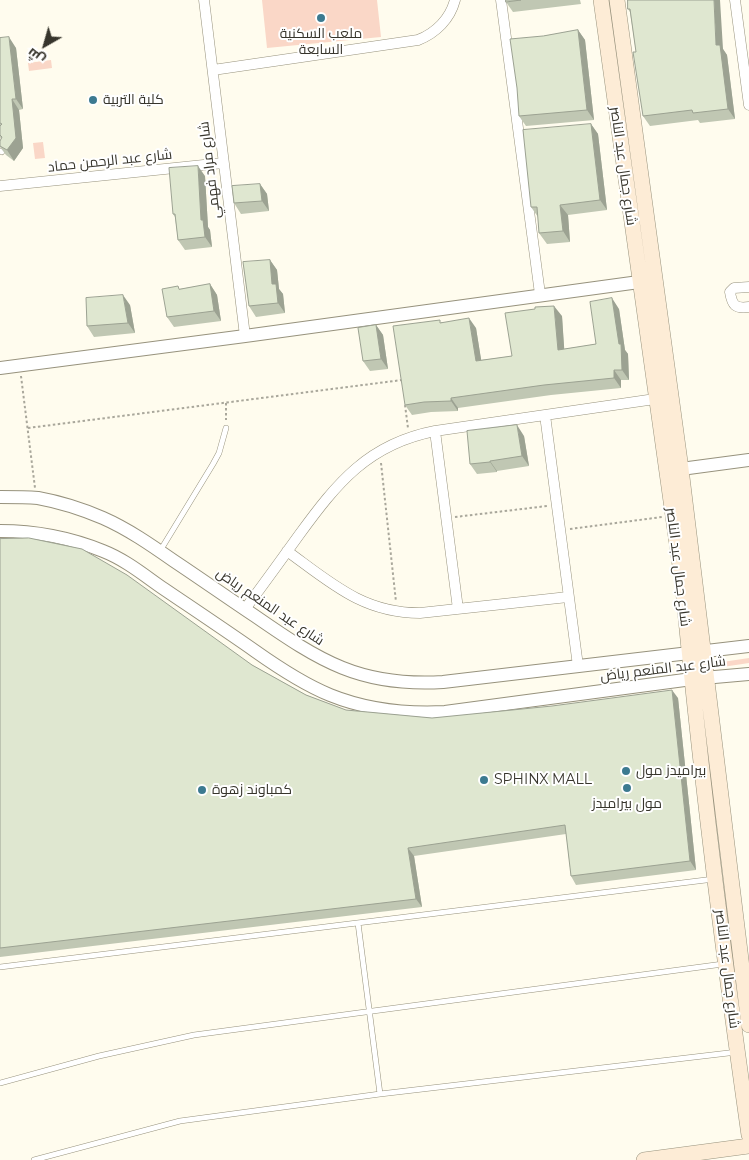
<!DOCTYPE html>
<html>
<head>
<meta charset="utf-8">
<style>
	body { margin:0 }
	#map { position:relative; width:749px; height:1160px; overflow:hidden; background:#fffcee; font-family:Montserrat,Cairo,sans-serif }
	canvas { display:block }
	.north { position:absolute; left:20px; top:20px; width:50px; height:50px; -webkit-text-stroke:4px #fff; paint-order:stroke; rotate:218deg; font-size:14px; font-weight:700; line-height:20px; text-align:center; color:#37352c }
	.north::after { content:''; display:block; margin:auto; width:18px; height:22px; background:#37352c; clip-path:polygon(50% 0,100% 100%,50% 72%,0 100%) }
</style>
</head>
<body>
<div id="map">
<canvas width="749" height="1160"></canvas>
<div class="north">ش</div>
</div>
<script>
const context = document.querySelector('canvas').getContext('2d');
context.lineJoin = 'round';
function fillPath(path, color) {
  context.fillStyle = color;
  context.fill(path, 'evenodd');
}
function trace(path, color, width, dash) {
  context.strokeStyle = color;
  context.lineWidth = width;
  context.lineCap = dash ? 'butt' : 'round';
  context.setLineDash(dash || []);
  context.stroke(path);
}
function drawText(font, color, halo, rows, align = 'center') {
  context.font = font + ' Montserrat,Cairo,sans-serif';
  context.lineWidth = 4;
  context.setLineDash([]);
  context.textBaseline = 'middle';
  context.strokeStyle = halo;
  context.fillStyle = color;
  for (const [text, x, y, turn = 0] of rows) {
    context.save();
    context.translate(x, y);
    context.rotate((+turn || 0) * Math.PI / 180);
    context.textAlign = isNaN(turn) ? turn : align;
    if (halo) context.strokeText(text, 0, 0);
    context.fillText(text, 0, 0);
    context.restore();
  }
}
const green = new Path2D(`
	M 262,0 L 377,0 L 381,37 L 267,48 Z
	M 51,60 L 52,68 L 29,71 L 28,63 Z
	M 43,142 L 45,158 L 35,159 L 33,143 Z
	M 749,658 L 749,663 L 709,669 L 709,664 Z`);
const path = new Path2D(`
	M 21,376 L 35,488
	M 226,403 L 226,420
	M 405,405 L 408,428
	M 28,428 L 402,380
	M 381,463 L 396,602
	M 455,517 L 547,506
	M 570,529 L 662,517`);
const service = new Path2D(`
	M 0,151 L 2,152
	M 160,551 L 213,464 L 219,453 L 226,428
	M 358,923 L 380,1094
	M 0,967 L 714,879
	M 0,1083 L 99,1056 L 194,1035 L 723,964
	M 34,1160 L 180,1121 L 380,1094 L 737,1052`);
const minor = new Path2D(`
	M 204,0 L 245,336
	M 501,0 L 540,294
	M 735,0 L 749,105
	M 213,70 L 418,40 C 436,33 450,19 455,0
	M 0,186 L 223,163
	M 749,287 L 734,288 L 730,292 C 732,305 735,309 749,307
	M 545,415 L 578,666
	M 435,431 L 458,609
	M 287,551 C 331,583 363,613 420,613 L 568,597
	M 245,609 C 263,585 281,560 299,535 C 337,483 368,444 435,431 L 655,399`);
const tertiary = new Path2D(`
	M 0,368 L 245,336 L 639,282
	M 681,469 L 749,460
	M 0,497 C 12,497 26,497 38,498 C 60,502 82,509 103,518 C 128,529 151,545 174,561 C 201,579 228,598 255,616 C 320,661 360,687 443,682 L 749,646
	M 0,531 C 35,531 71,538 103,551 C 126,560 145,576 164,589 C 195,610 225,630 255,651 C 279,668 303,684 330,695 C 367,710 406,714 445,712 L 692,679 L 749,674`);
const secondary = new Path2D(`
	M 601,0 L 683,587 C 700,770 723,953 749,1135
	M 617,0 L 681,469 L 749,1025
	M 644,1160 L 749,1146`);
const wall = new Path2D(`
	M 506,0 L 580,0 L 581,4 L 513,12 L 506,2 Z
	M 628,0 L 723,49 L 727,55 L 735,119 L 700,123 L 698,120 L 650,126 L 643,116 L 636,52 L 630,12 L 628,9 Z
	M 578,30 L 585,40 L 594,120 L 526,126 L 519,116 L 543,36 Z
	M 0,38 L 16,48 L 23,109 L 19,110 L 23,148 L 14,161 L 6,155 L 0,147 L 0,141 L 1,139 L 0,137 Z
	M 591,124 L 598,134 L 607,210 L 568,215 L 570,242 L 547,244 L 539,233 L 538,217 L 531,207 Z
	M 205,176 L 208,227 L 210,230 L 212,247 L 185,250 L 178,240 L 175,217 L 173,214 Z
	M 260,184 L 267,194 L 269,211 L 241,214 L 234,203 Z
	M 270,260 L 277,270 L 279,289 L 283,294 L 285,313 L 256,317 L 249,306 Z
	M 210,284 L 217,295 L 221,321 L 174,327 L 167,317 L 180,289 Z
	M 130,305 L 135,333 L 94,337 L 87,326 Z
	M 619,309 L 625,350 L 628,354 L 629,380 L 621,380 L 621,388 L 551,395 L 458,408 L 458,411 L 431,412 L 412,415 L 405,405 L 441,322 L 476,328 L 481,360 L 512,356 L 562,316 L 564,349 L 596,344 Z
	M 376,325 L 383,335 L 388,369 L 370,371 L 363,361 Z
	M 524,436 L 529,466 L 497,471 L 497,472 L 477,474 L 470,464 Z
	M 0,539 L 252,665 L 306,695 L 346,710 L 432,718 L 678,698 L 696,870 L 576,885 L 571,876 L 566,834 L 414,856 L 422,907 L 0,957 Z`);
const shadedWall = new Path2D(`
	M 714,0 L 720,0 L 723,49 L 727,55 L 735,119 L 728,109 L 716,45 Z
	M 578,30 L 585,40 L 594,120 L 587,110 Z
	M 9,37 L 16,48 L 23,109 L 16,99 Z
	M 12,99 L 19,110 L 23,148 L 14,161 L 7,150 Z
	M 591,124 L 598,134 L 607,210 L 600,200 Z
	M 198,166 L 205,176 L 208,227 L 210,230 L 212,247 L 205,237 L 201,220 Z
	M 260,184 L 267,194 L 269,211 L 262,201 Z
	M 560,205 L 568,215 L 570,242 L 563,231 Z
	M 270,260 L 277,270 L 279,289 L 283,294 L 285,313 L 278,303 L 272,284 Z
	M 210,284 L 217,295 L 221,321 L 214,311 Z
	M 123,295 L 130,305 L 135,333 L 128,323 Z
	M 612,298 L 619,309 L 625,350 L 628,354 L 629,380 L 622,370 Z
	M 554,306 L 562,316 L 565,360 L 558,350 Z
	M 469,318 L 476,328 L 483,371 L 476,361 Z
	M 376,325 L 383,335 L 388,369 L 381,359 Z
	M 614,370 L 621,380 L 621,388 L 614,378 Z
	M 451,398 L 458,408 L 458,411 L 451,401 Z
	M 517,425 L 524,436 L 529,466 L 522,456 Z
	M 490,461 L 497,471 L 497,472 L 490,462 Z
	M 672,690 L 678,698 L 696,870 L 690,861 Z
	M 408,848 L 414,856 L 422,907 L 416,899 Z`);
const building = new Path2D(`
	M 506,0 L 521,0 L 506,2 Z
	M 628,0 L 714,0 L 716,45 L 720,45 L 728,109 L 693,113 L 692,110 L 643,116 L 633,52 L 636,52 L 630,9 L 628,9 Z
	M 578,30 L 587,110 L 519,116 L 517,88 L 510,39 L 543,36 Z
	M 9,37 L 16,99 L 12,99 L 16,138 L 7,150 L 0,146 L 0,141 L 2,137 L 0,135 L 0,126 L 2,124 L 0,123 L 0,38 Z
	M 591,124 L 600,200 L 560,205 L 563,231 L 539,233 L 537,207 L 531,207 L 523,130 Z
	M 198,166 L 201,220 L 203,220 L 205,237 L 178,240 L 175,214 L 173,214 L 169,168 Z
	M 260,184 L 262,201 L 234,203 L 232,186 Z
	M 270,260 L 272,284 L 276,284 L 278,303 L 249,306 L 243,262 Z
	M 210,284 L 214,311 L 167,317 L 162,289 L 178,286 L 179,289 Z
	M 123,295 L 128,323 L 87,326 L 86,298 Z
	M 612,298 L 619,344 L 621,344 L 622,370 L 614,370 L 614,378 L 544,385 L 451,398 L 451,401 L 424,402 L 405,405 L 393,326 L 440,320 L 440,323 L 469,318 L 476,361 L 512,356 L 505,313 L 535,309 L 535,307 L 554,306 L 558,350 L 596,344 L 590,302 Z
	M 376,325 L 381,359 L 363,361 L 358,328 Z
	M 517,425 L 522,456 L 490,461 L 490,462 L 470,464 L 467,431 Z
	M 29,538 L 82,549 L 127,575 L 252,665 L 306,695 L 346,710 L 432,718 L 552,706 L 672,690 L 690,861 L 571,876 L 565,825 L 408,848 L 416,899 L 0,948 L 0,539 Z`);
const markers = [
	[321,18,5,"#3c7a90"],
	[93,100,5,"#3c7a90"],
	[626,771,5,"#3c7a90"],
	[484,780,5,"#3c7a90"],
	[627,788,5,"#3c7a90"],
	[202,790,5,"#3c7a90"]
];
const poiNames = [
	["ملعب السكنية",321,34,"center"],
	["السابعة",321,50,"center"],
	["كلية التربية",103,100],
	["بيراميدز مول",636,771],
	["SPHINX MALL",494,780],
	["كمباوند زهوة",212,790],
	["مول بيراميدز",627,804,"center"]
];
const streetNames = [
	["شارع عبد الرحمن حماد",110,161,-6],
	["شارع جمال عبد الناصر",623,166,82],
	["شارع مراد فهمي",210,170,-97],
	["شارع جمال عبد الناصر",678,567,83],
	["شارع عبد المنعم رياض",270,607,34],
	["شارع عبد المنعم رياض",663,669,-7],
	["شارع جمال عبد الناصر",727,969,83]
];
fillPath(green, '#fad7c7');
trace(service, '#97927d', 6);
trace(minor, '#97927d', 11);
trace(tertiary, '#97927d', 14);
trace(secondary, '#97927d', 16);
trace(path, '#a9a79b', 2, [2.5, 2.5]);
trace(service, '#fff', 5);
trace(minor, '#fff', 10);
trace(tertiary, '#fff', 12);
trace(secondary, '#fdecd6', 15);
fillPath(wall, '#c0c7b3');
fillPath(shadedWall, '#9ca292');
fillPath(building, '#dfe7d0');
trace(building, '#9ca292', 1);
for (const [x, y, r, color] of markers) {
  const dot = new Path2D();
  dot.arc(x, y, r, 0, 2 * Math.PI);
  context.fillStyle = color;
  context.fill(dot);
  trace(dot, '#fff', 2);
}
drawText('14px', '#37352c', '#fff', poiNames, 'left');
drawText('14px', '#37352c', '#fff', streetNames);
</script>
</body>
</html>
